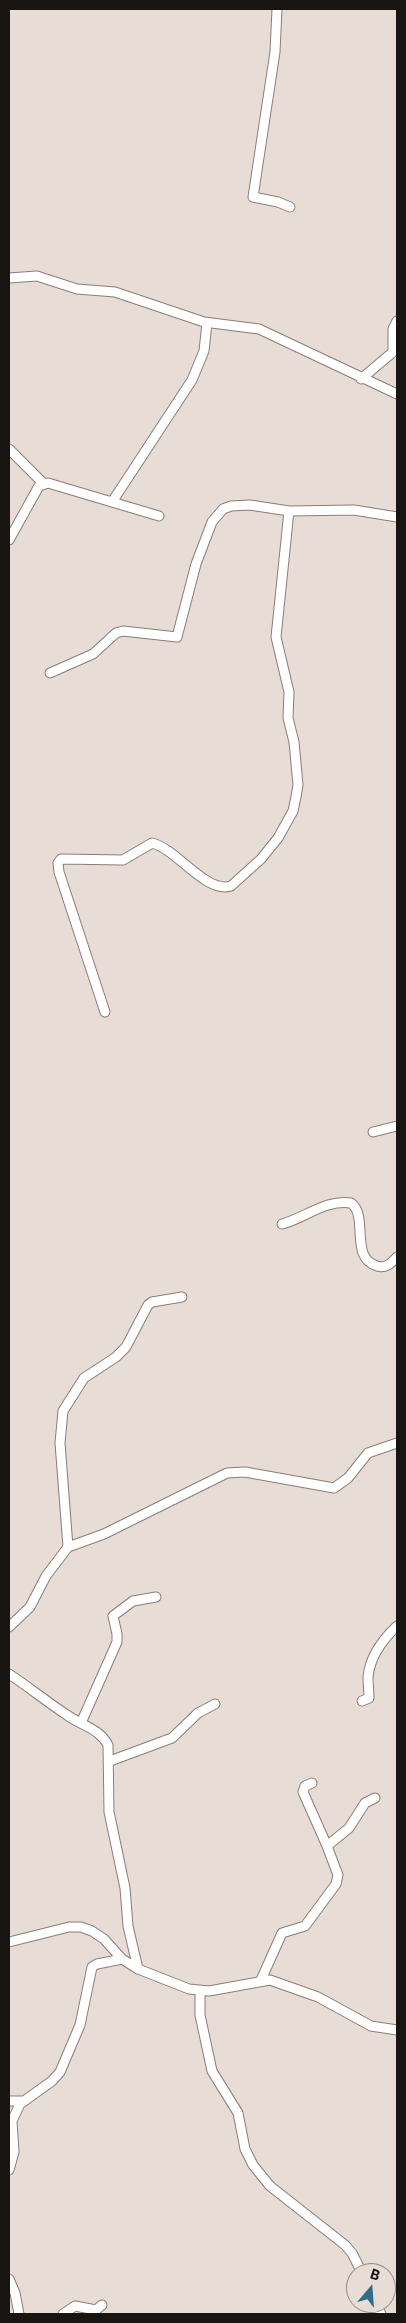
<!DOCTYPE html>
<html>
<head>
<meta charset="utf-8">
<style>
	body { margin:0 }
	#map { position:relative; width:406px; height:2323px; overflow:hidden; background:#e8ddd6; font-family:Inter,sans-serif }
	canvas { display:block }
	.frame { position:absolute; inset:0; border:10px solid #181412; pointer-events:none }
	.north { position:absolute; left:346px; top:2263px; width:50px; height:50px; box-sizing:border-box; background:#e8ddd6; border:1px solid #958d88; border-radius:50%; rotate:18deg; font-size:14px; font-weight:700; line-height:20px; text-align:center; color:#181412 }
	.north::after { content:''; display:block; margin:auto; width:18px; height:22px; background:#336c86; clip-path:polygon(50% 0,100% 100%,50% 72%,0 100%) }
</style>
</head>
<body>
<div id="map">
<canvas width="406" height="2323"></canvas>
<div class="frame"></div>
<div class="north">B</div>
</div>
<script>
const context = document.querySelector('canvas').getContext('2d');
context.lineJoin = 'round';
function trace(path, color, width, dash) {
  context.strokeStyle = color;
  context.lineWidth = width;
  context.lineCap = dash ? 'butt' : 'round';
  context.setLineDash(dash || []);
  context.stroke(path);
}
const street = new Path2D(`
	M 277,9 L 275,52 L 253,197 L 278,202 L 290,207
	M 9,278 L 37,276 L 77,289 L 115,292 L 204,322 L 259,329 L 397,394
	M 361,379 L 393,352 L 393,329 L 397,321
	M 9,449 L 43,483
	M 112,502 L 192,380 L 204,351 L 207,323
	M 9,540 L 39,486 L 48,483 L 159,516
	M 50,673 L 93,654 L 116,633 L 123,631 L 177,637 L 196,564 L 212,522 L 223,509 L 231,506 L 250,505 L 289,511 L 354,510 L 397,517
	M 105,1012 L 59,872 L 58,863 L 61,859 L 123,860 L 152,843 C 177,849 206,894 231,886 L 261,859 L 278,838 L 293,811 L 296,797 L 298,785 L 294,742 L 288,718 L 289,692 L 276,637 L 289,511
	M 373,1132 L 397,1126
	M 282,1224 C 305,1218 326,1199 351,1203 C 369,1216 349,1258 377,1266 C 386,1269 391,1263 397,1257
	M 68,1547 L 60,1443 L 63,1411 L 84,1378 L 116,1357 L 126,1347 L 148,1305 L 152,1302 L 182,1297
	M 9,1627 L 30,1607 L 46,1576 L 68,1547 L 104,1534 L 227,1473 L 245,1472 L 334,1488 L 348,1478 L 368,1453 L 397,1443
	M 9,1674 C 29,1687 47,1702 67,1715 C 82,1726 99,1728 108,1745 L 109,1812 L 125,1888 L 128,1926 L 138,1969
	M 362,1701 L 369,1698 C 369,1691 368,1684 368,1677 C 370,1656 382,1640 397,1626
	M 81,1723 L 117,1642 L 117,1634 L 113,1616 L 133,1601 L 156,1597
	M 110,1761 L 172,1738 L 198,1713 L 215,1704
	M 312,1783 L 305,1786 L 303,1792 L 327,1846
	M 9,1942 L 69,1927 L 81,1927 L 92,1931 L 104,1939 L 122,1959 L 138,1969 L 189,1989 L 209,1991 L 270,1980 L 318,1997 L 371,2026 L 397,2030
	M 261,1980 L 282,1933 L 305,1926 L 336,1884 L 338,1875 L 327,1846 L 349,1828 L 365,1803 L 375,1798
	M 200,1992 L 200,2015 L 212,2071 L 238,2113 L 245,2149 L 253,2165 L 270,2186 L 345,2245 L 352,2253 L 362,2273
	M 9,2101 L 23,2101
	M 9,2170 L 14,2152 L 12,2121 L 20,2104 L 52,2081 L 60,2072 L 80,2025 L 92,1967 L 97,1964 L 122,1959
	M 9,2279 L 15,2293 L 19,2314
	M 376,2303 L 381,2314
	M 63,2314 L 75,2306 L 96,2310 L 102,2305`);
trace(street, '#887e77', 11);
trace(street, '#fff', 9);
</script>
</body>
</html>
